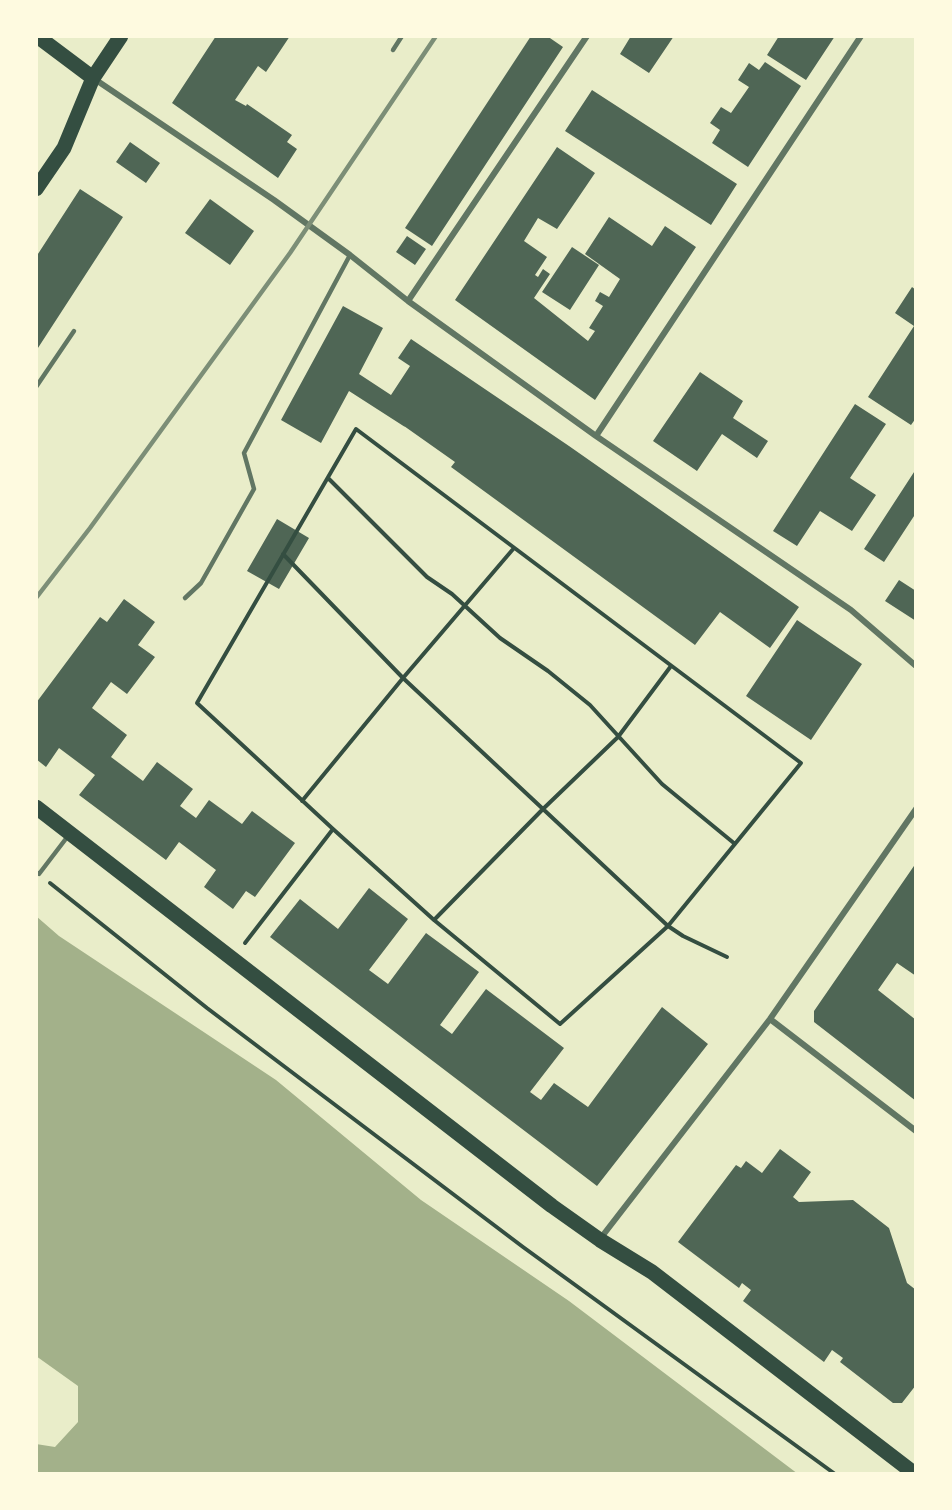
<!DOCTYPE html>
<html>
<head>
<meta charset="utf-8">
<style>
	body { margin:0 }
	#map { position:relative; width:952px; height:1510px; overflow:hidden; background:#e9edc9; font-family:Barlow,sans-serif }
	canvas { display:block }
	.frame { position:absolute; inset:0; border:38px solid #fefae0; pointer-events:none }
</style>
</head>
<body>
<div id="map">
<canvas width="952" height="1510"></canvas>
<div class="frame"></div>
</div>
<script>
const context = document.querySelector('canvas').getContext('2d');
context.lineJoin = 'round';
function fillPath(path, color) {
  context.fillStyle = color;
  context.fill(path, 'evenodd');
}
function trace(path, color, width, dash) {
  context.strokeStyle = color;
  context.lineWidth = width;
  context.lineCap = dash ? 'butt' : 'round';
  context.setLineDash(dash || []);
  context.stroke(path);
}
const water = new Path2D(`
	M 36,916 L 59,936 L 276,1080 L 421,1200 L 569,1301 L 798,1474 L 36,1474 L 36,1444 L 55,1447 L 78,1422 L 78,1386 L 36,1356 Z`);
const building = new Path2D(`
	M 216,36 L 290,36 L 266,72 L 258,66 L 235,100 L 246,106 L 247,104 L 292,135 L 287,142 L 297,149 L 278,178 L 172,103 Z
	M 531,36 L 547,36 L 563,47 L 432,246 L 405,228 Z
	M 631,36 L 674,36 L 649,73 L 620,54 Z
	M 779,36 L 835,36 L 806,80 L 767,55 Z
	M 765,62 L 801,86 L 748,167 L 712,143 L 720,130 L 710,123 L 721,107 L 731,113 L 749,87 L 738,80 L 749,63 L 759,70 Z
	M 592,90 L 737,184 L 711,225 L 565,131 Z
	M 130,142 L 160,163 L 146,183 L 116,162 Z
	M 557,147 L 595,173 L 557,229 L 538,218 L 524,241 L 547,257 L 535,275 L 538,277 L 543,269 L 550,274 L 534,298 L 588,341 L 595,331 L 589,328 L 603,306 L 595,301 L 600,292 L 609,297 L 620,279 L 585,254 L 609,217 L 652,246 L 665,226 L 696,247 L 595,400 L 455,300 Z
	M 80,189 L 123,217 L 36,351 L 36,257 Z
	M 210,199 L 254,231 L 230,265 L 185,233 Z
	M 407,236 L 426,249 L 415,265 L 396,252 Z
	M 572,247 L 599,265 L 570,310 L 542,292 Z
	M 912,287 L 916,290 L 916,418 L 911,425 L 868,397 L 914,326 L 895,313 Z
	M 343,306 L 383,328 L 359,374 L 391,395 L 410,366 L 398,358 L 411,339 L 569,446 L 799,607 L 770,648 L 720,612 L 695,645 L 451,467 L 455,462 L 404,426 L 405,427 L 349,391 L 321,443 L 281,420 Z
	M 700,372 L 743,401 L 733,418 L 768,441 L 757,458 L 722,434 L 697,471 L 653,441 Z
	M 855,404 L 886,424 L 850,478 L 876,495 L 852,531 L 820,511 L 797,546 L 773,531 Z
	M 916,469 L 916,513 L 884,562 L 864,549 Z
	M 277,519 L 309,538 L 279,589 L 247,571 Z
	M 899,580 L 916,591 L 916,621 L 885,601 Z
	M 124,599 L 155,622 L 138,645 L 155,657 L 127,694 L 111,682 L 92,708 L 127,735 L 111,757 L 143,781 L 157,762 L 193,789 L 180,806 L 196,818 L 209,800 L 242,824 L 252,811 L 295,843 L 255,897 L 246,891 L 233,909 L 204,887 L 216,870 L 179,842 L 166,860 L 79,795 L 95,775 L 59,748 L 46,767 L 36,759 L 36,703 L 100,617 L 107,622 Z
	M 797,620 L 862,664 L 811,740 L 746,696 Z
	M 916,863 L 916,976 L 897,963 L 878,990 L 916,1020 L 916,1101 L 814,1022 L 814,1011 Z
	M 369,888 L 408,919 L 369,970 L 388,984 L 426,933 L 479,972 L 440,1025 L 452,1034 L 486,989 L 564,1048 L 530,1092 L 541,1100 L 554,1083 L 588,1107 L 662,1007 L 708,1044 L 597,1186 L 270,937 L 300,899 L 338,929 Z
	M 780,1149 L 811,1172 L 793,1197 L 799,1202 L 853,1200 L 889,1228 L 907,1283 L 916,1290 L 916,1385 L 902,1403 L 893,1403 L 840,1362 L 843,1358 L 832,1350 L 824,1362 L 743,1301 L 751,1290 L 742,1283 L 739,1288 L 678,1242 L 736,1165 L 741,1168 L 746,1161 L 762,1173 Z`);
const path = new Path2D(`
	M 356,429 L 801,763 L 668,926 L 560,1024 L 434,920 L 333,829 L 197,703 Z
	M 328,478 L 427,577 L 452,594 L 500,638 L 548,671 L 590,705 L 662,784 L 735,844
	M 283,554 L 403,678 L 668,926 L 683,936 L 727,957
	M 302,801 L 403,678 L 514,548
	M 50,883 L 207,1008 L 523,1247 L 835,1474
	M 434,920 L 543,809 L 618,737 L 671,666
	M 245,943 L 333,829`);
const service = new Path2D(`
	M 393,50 L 402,36
	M 36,387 L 74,331
	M 185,598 L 201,583 L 254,489 L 244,453 L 350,255
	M 36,872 L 39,874 L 68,836`);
const minor = new Path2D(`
	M 93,78 L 274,200 L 350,255 L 408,301 L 596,436 L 851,610 L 916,666
	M 408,301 L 587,36
	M 596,436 L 861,36
	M 770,1019 L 916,1131
	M 600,1239 L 770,1019 L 916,809`);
const primary = new Path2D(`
	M 37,36 L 93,78
	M 36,189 L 64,148 L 93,78 L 121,36
	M 36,807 L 552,1206 L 600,1240 L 652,1272 L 915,1474`);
const rail = new Path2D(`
	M 36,598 L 90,528 L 290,253 L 436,36`);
fillPath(water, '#a3b18a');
fillPath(building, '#4f6655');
trace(path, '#344e41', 4);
trace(service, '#617663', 4.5);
trace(minor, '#617663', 6);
trace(primary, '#344e41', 15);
trace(rail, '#7c8e77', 4.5);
</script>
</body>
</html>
